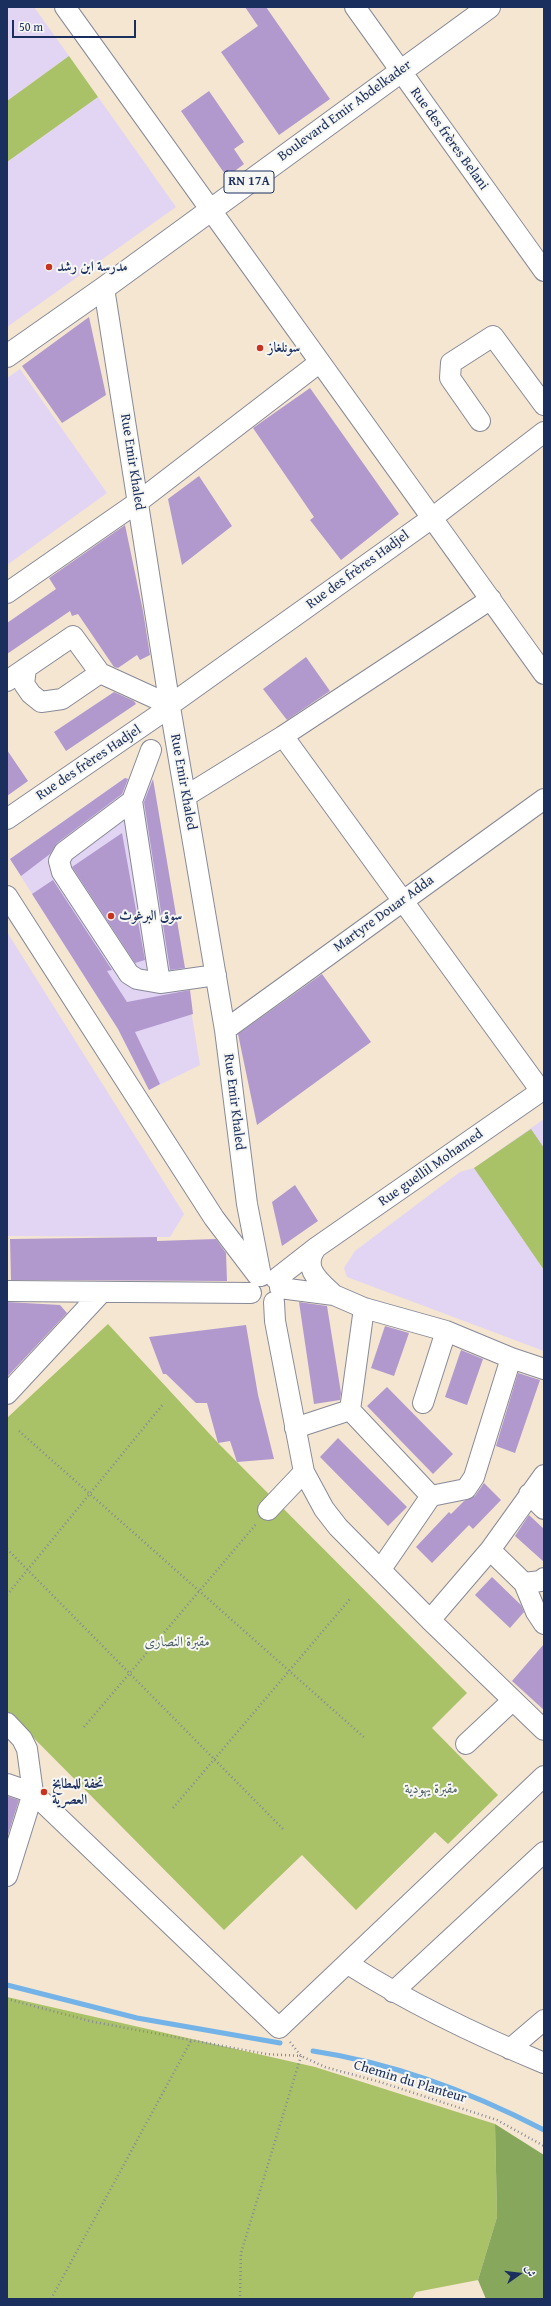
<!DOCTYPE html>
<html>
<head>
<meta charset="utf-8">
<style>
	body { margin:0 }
	#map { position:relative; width:551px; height:2306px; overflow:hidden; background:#f4e6d1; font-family:"Gentium Book Plus",Amiri,serif }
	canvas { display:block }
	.frame { position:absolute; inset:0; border:8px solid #1b2f5e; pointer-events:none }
	.north { position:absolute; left:499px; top:2254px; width:40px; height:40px; -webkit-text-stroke:3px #f6f6f2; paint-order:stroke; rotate:76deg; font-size:11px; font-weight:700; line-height:16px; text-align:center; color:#1b2f5e }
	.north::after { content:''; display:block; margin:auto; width:14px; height:18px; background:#1b2f5e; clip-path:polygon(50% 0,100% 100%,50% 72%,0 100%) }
	.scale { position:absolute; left:12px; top:20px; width:124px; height:18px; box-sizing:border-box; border:2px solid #1b2f5e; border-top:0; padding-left:5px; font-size:12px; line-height:14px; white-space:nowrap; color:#1b2f5e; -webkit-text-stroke:3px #f6f6f2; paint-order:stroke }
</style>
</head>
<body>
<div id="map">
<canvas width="551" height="2306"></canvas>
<div class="frame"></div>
<div class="north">ش</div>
<div class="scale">50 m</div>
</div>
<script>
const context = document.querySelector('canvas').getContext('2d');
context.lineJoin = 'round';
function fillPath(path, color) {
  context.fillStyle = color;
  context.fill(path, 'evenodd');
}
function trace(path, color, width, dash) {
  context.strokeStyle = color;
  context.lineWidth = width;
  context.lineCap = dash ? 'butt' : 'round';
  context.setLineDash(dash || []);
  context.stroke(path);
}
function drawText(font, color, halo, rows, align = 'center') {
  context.font = font + ' "Gentium Book Plus",Amiri,serif';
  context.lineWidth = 4;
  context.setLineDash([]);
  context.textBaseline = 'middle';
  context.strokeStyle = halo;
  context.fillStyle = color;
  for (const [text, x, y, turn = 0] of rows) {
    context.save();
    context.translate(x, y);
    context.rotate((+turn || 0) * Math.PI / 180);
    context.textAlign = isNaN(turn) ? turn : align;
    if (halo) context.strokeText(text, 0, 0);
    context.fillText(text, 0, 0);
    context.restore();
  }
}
const built = new Path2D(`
	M 7,7 L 34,7 L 69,56 L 7,101 Z
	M 98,97 L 176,207 L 7,327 L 7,162 Z
	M 20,369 L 107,493 L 7,565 L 7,378 Z
	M 125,778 L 153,782 L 200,1065 L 149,1090 L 118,1029 L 10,859 Z
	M 7,932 L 184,1214 L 170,1237 L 7,1236 Z
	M 544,1119 L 544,1351 L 347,1277 L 344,1268 L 355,1251 L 460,1172 L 474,1168 Z`);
const green = new Path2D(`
	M 69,56 L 98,97 L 7,162 L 7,101 Z
	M 531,1129 L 544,1148 L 544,1270 L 474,1168 Z
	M 108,1324 L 218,1443 L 467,1693 L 432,1728 L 498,1795 L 448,1844 L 435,1832 L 356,1910 L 302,1855 L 224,1930 L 7,1711 L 7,1418 Z
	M 7,1997 L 315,2067 L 495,2124 L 497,2217 L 478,2280 L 416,2292 L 412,2299 L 7,2299 Z`);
const forest = new Path2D(`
	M 495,2124 L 544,2155 L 544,2299 L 486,2299 L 478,2280 L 497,2217 Z`);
const stream = new Path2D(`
	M 7,1985 L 137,2018 L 280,2043
	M 313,2051 C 393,2063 473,2093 544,2130`);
const building = new Path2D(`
	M 245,7 L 266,7 L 330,99 L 279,135 L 221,52 L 258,26 Z
	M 209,91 L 244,142 L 234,149 L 244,164 L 227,177 L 181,111 Z
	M 89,317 L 106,395 L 62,423 L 22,366 Z
	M 310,388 L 399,514 L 341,560 L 310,520 L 314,517 L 253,428 Z
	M 199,476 L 232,526 L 182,565 L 168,499 Z
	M 125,525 L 143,611 L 150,655 L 140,660 L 137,655 L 118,668 L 114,667 L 78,614 L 72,616 L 70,611 L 7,654 L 7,623 L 56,589 L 49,578 Z
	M 306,657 L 330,691 L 287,720 L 263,689 Z
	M 114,692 L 134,701 L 136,704 L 66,751 L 54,732 Z
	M 7,750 L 28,781 L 7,796 Z
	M 125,778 L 128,779 L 122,794 L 57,843 L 50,854 L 21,876 L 10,859 Z
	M 153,779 L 185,968 L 170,970 L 144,802 Z
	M 122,833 L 145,960 L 135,963 L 72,867 Z
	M 53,880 L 112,970 L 107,971 L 127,1002 L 190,990 L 193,1014 L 135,1032 L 160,1084 L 149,1090 L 118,1029 L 32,894 Z
	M 322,974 L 371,1042 L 257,1125 L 238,1034 Z
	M 295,1185 L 318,1221 L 282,1246 L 272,1202 Z
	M 157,1237 L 157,1241 L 216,1239 L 226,1253 L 227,1281 L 11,1280 L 10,1239 Z
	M 7,1302 L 60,1305 L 67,1313 L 7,1377 Z
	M 299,1302 L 327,1306 L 341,1393 L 340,1400 L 314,1404 Z
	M 246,1325 L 258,1395 L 274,1459 L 237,1462 L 230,1441 L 218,1443 L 207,1403 L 196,1403 L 166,1374 L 163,1374 L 149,1337 Z
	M 385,1326 L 409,1333 L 394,1376 L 371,1368 Z
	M 461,1350 L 483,1359 L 467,1405 L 445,1397 Z
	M 518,1373 L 540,1380 L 515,1453 L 496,1446 Z
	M 387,1387 L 453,1454 L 433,1474 L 367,1406 Z
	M 338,1438 L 407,1507 L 388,1526 L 320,1457 Z
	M 484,1483 L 501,1500 L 473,1529 L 469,1525 L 432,1563 L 416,1547 L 449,1512 L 451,1514 L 464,1501 L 475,1496 Z
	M 529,1515 L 544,1529 L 544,1562 L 515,1536 Z
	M 492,1577 L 521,1605 L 524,1612 L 510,1628 L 475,1595 Z
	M 544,1644 L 544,1710 L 512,1681 Z
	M 7,1796 L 19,1800 L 7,1838 Z`);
const path = new Path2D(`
	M 19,1431 L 366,1739
	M 7,1549 L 283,1829
	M 7,1595 L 164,1403
	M 84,1727 L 257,1523
	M 173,1808 L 350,1599
	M 7,1999 L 94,2022 L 266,2054 L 301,2056 L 241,2253 L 240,2299
	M 290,2042 L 301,2056 L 325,2067 L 380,2082 L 497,2120 L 544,2146
	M 51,2299 L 192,2039`);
const minor = new Path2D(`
	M 65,7 L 544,674
	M 355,7 L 544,271
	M 104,288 L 170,707 L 225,1030 L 247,1204 L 261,1276
	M 480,421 L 450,378 L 451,363 L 493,336 L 544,405
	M 7,593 L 138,502 L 320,362
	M 26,668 L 24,684 L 31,694 L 41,702 L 62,699 L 100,673
	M 7,681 L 73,636 L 100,673 L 170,705
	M 170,705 L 432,518 L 544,432
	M 283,736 L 541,1091
	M 186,796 L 283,736 L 491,599
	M 132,801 L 64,852 L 59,861 L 62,872 L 129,974 L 137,979 L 160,983 L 132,801 L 151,750
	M 7,819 L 170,707
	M 7,896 L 214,1218 L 258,1276
	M 160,983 L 216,975
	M 225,1030 L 544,799
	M 317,1247 C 300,1267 320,1282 334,1295
	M 276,1279 L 317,1247 L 544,1089
	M 280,1288 L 334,1295 L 364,1308 L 446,1331 L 511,1358 L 544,1369
	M 7,1291 L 251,1293
	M 274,1302 L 275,1321 L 304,1472 L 324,1509 L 338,1527 L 430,1620 L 544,1730
	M 7,1394 L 101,1293
	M 423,1403 L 446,1331
	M 350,1410 L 364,1308
	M 295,1428 L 350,1410 L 431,1496
	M 529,1494 L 544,1509
	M 268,1510 L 304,1472
	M 490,1550 L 544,1475
	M 381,1569 L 431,1496 L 466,1489 L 474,1477 L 511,1358
	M 524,1583 L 536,1612 L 544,1624
	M 430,1620 L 490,1550 L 524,1583 L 541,1581 L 544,1578
	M 7,1723 L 22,1739 L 27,1749 L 33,1793 L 7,1876
	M 466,1744 L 512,1701
	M 7,1784 L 33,1793 L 279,2028 L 544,1776
	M 348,1964 C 410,2003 476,2035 544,2063
	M 393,1992 L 544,1852
	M 510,2049 L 544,2020`);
const major = new Path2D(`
	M 7,356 L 104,288 L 489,7`);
const markers = [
	[49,267,4,"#c8321e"],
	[260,348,4,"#c8321e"],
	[111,916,4,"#c8321e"],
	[44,1792,4,"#c8321e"]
];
const shields = [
	[249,182,50]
];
const shieldNames = [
	["RN 17A",249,182]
];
const streetNames = [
	["Boulevard Emir Abdelkader",345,111,-36],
	["Rue des frères Belani",449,139,54],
	["Rue Emir Khaled",132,462,81],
	["Rue des frères Hadjel",358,570,-36],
	["Rue des frères Hadjel",89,763,-34],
	["Rue Emir Khaled",183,782,80],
	["Martyre Douar Adda",384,914,-36],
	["Rue Emir Khaled",234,1102,83],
	["Rue guellil Mohamed",431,1168,-35],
	["Chemin du Planteur",410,2082,17]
];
const poiNames = [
	["مدرسة ابن رشد",57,267],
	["سونلغاز",268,348],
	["سوق البرغوث",119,916],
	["تحفة للمطابخ",52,1784],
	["العصرية",52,1800]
];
const parkNames = [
	["مقبرة النصارى",177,1642],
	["مقبرة يهودية",431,1789]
];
fillPath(built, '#e2d4f3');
fillPath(green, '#a9c167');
fillPath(forest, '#86a75c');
trace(stream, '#73b3e7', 5);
fillPath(building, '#b199ce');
trace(minor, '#888a98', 22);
trace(major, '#888a98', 24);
trace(path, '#888a98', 2.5, [1, 3]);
trace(minor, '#fff', 20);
trace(major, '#fff', 22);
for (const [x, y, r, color] of markers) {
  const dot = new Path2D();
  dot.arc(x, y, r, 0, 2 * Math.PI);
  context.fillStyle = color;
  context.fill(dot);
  trace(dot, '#f6f6f2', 1.5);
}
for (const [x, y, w] of shields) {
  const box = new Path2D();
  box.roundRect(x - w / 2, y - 11, w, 22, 3);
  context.fillStyle = '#f6f6f2';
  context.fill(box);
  trace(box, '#1b2f5e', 1);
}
drawText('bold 13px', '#1b2f5e', null, shieldNames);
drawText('14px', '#1b2f5e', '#f6f6f2', streetNames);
drawText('bold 14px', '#1b2f5e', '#f6f6f2', poiNames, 'left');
drawText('14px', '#465b61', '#f6f6f2', parkNames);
</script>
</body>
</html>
